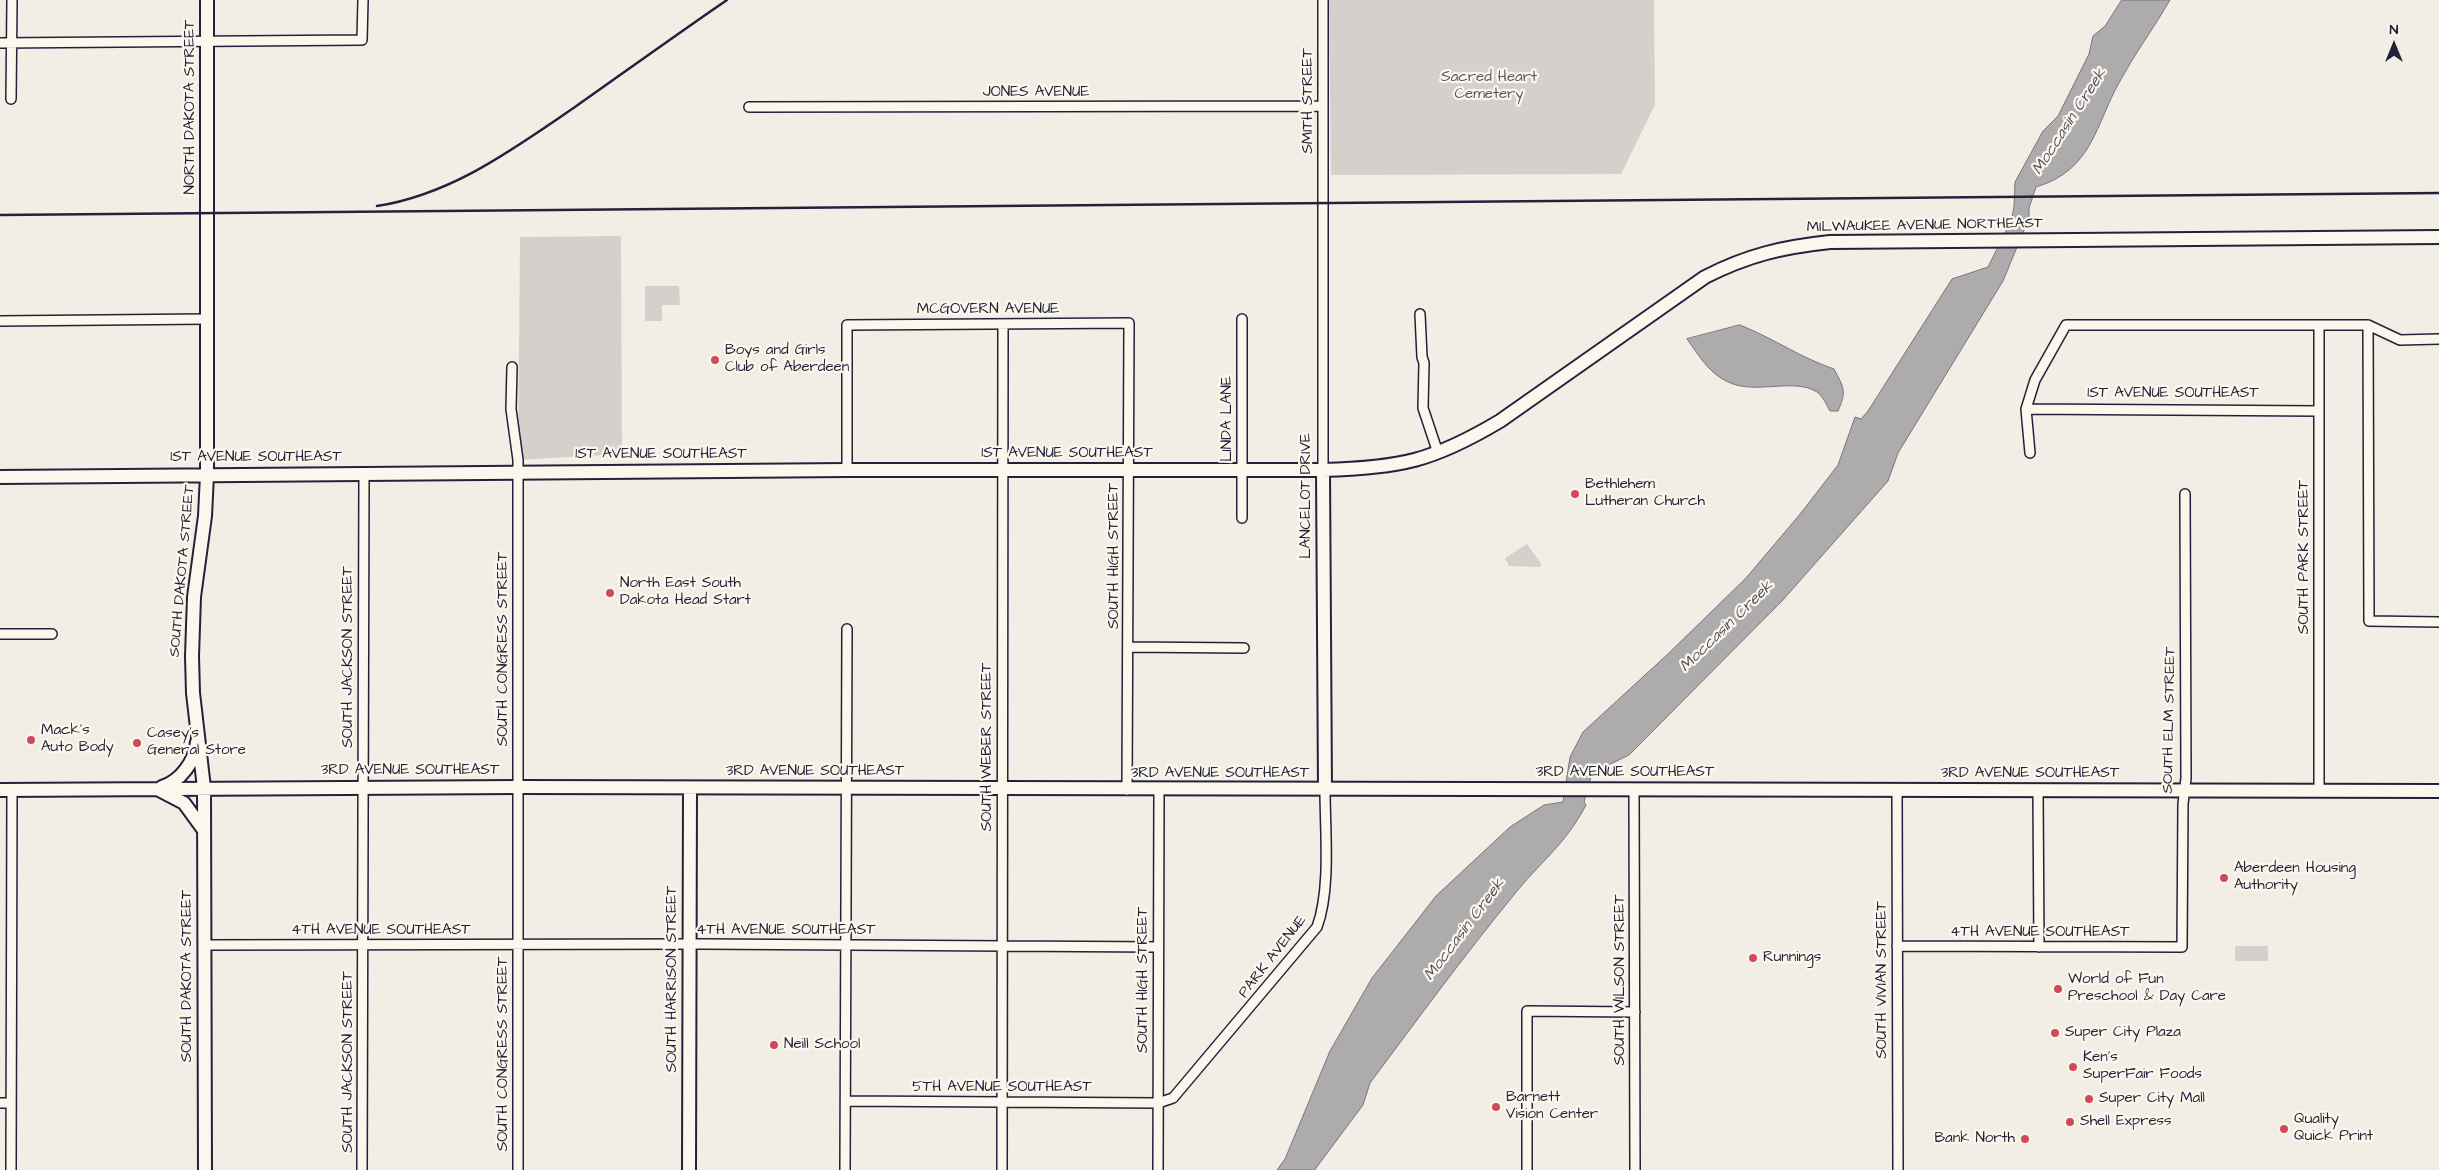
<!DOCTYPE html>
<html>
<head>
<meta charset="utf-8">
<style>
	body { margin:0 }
	#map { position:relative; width:2439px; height:1170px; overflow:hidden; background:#f2eee5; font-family:"Architects Daughter",sans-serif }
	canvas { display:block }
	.north { position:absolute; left:2369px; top:20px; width:50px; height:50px; -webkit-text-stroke:4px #fbf7ec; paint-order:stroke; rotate:0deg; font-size:14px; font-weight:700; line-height:20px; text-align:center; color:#22223b }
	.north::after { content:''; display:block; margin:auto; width:18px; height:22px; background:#22223b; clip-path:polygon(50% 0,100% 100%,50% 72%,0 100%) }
</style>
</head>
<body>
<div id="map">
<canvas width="2439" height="1170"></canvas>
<div class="north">N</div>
</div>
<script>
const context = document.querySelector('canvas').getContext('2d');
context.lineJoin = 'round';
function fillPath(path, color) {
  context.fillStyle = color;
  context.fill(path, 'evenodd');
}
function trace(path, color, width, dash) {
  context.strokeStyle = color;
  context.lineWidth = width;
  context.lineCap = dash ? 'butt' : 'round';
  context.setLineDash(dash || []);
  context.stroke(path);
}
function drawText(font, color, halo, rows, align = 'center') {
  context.font = font + ' "Architects Daughter",sans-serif';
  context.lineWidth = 4.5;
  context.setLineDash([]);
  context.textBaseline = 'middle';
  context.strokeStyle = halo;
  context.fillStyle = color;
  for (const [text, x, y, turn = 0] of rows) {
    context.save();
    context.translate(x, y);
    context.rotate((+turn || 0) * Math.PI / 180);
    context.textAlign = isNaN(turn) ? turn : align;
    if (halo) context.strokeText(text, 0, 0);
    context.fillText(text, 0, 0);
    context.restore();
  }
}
const green = new Path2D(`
	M 1329,0 L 1654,0 L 1655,105 L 1621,174 L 1331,175 Z
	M 621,236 L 622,454 L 518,460 L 520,237 Z
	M 645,286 L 679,286 L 680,305 L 662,305 L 662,321 L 645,321 Z
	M 1527,544 L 1542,565 L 1539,567 L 1509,566 L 1505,558 Z
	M 2235,946 L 2268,946 L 2268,961 L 2235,961 Z`);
const water = new Path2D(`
	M 2122,0 L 2170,0 C 2154,28 2135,53 2120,81 C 2095,125 2093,170 2036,187 L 2029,208 L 2029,218 L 2003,281 L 1898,453 L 1888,481 L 1782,601 L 1629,755 L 1592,773 L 1584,802 L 1586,805 C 1566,844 1539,863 1513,896 C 1463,957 1417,1020 1370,1083 L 1363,1105 L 1316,1168 L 1315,1170 L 1277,1170 L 1285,1159 L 1330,1051 L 1372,978 L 1436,896 L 1510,827 L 1544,805 L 1563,802 L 1570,757 L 1583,732 L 1669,653 L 1746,578 L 1801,513 L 1838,465 L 1855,417 L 1861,419 L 1868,411 L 1952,279 L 1988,267 L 2011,221 L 2014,207 L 2015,182 L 2043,131 L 2058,116 L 2089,54 L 2093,36 L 2105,26 Z
	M 1740,325 C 1773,338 1801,358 1834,369 C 1844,388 1847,391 1838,411 L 1830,411 C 1827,406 1823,396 1817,392 C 1793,377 1754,396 1726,381 C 1708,372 1698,354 1687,339 Z`);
const street = new Path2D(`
	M 1323,0 L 1323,470
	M 0,43 L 362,40 L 363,0
	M 11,99 L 12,0
	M 749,107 L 1323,106
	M 1420,314 L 1422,357 L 1424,363 L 1423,408 L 1438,453
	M 0,321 L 207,319
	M 2319,325 L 2319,790
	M 2368,325 L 2369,621 L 2439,622
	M 512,367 L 511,409 L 518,460 L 518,1170
	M 2026,409 L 2319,411
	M 2030,453 L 2026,409 L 2035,380 L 2066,325 L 2368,325 L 2400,340 L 2439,339
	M 847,470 L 847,325 L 1129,323 L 1127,790
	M 1242,518 L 1242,319
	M 0,634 L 52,634
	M 1128,647 L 1244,648
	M 1634,789 L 1635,1170
	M 1897,790 L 1898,1170
	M 2038,791 L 2039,947
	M 204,945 L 701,944 L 1158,947
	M 1897,946 L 2182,947 L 2183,804 L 2186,778 L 2185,494
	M 846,1101 L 1158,1103 L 1173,1098 L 1317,927 C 1331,889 1325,831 1325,790
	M 0,1103 L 11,1103
	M 11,1170 L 12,790
	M 362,1170 L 364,474
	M 845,1170 L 847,629
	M 1002,1170 L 1003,324
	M 1158,1170 L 1159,790
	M 1527,1170 L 1527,1011 L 1635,1012`);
const secondary = new Path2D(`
	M 1323,470 L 1325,790
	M 0,477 L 847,470 L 1323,470 C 1400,468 1433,461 1500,421 L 1705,277 C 1748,255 1783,247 1830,242 L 2439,237
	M 162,787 C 181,781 195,761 197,742
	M 0,790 L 518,787 L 2439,791
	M 159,790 L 184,803 L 203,829
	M 205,1170 L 204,788 L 193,693 L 192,656 L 194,597 L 205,516 L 207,475 L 207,0
	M 689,1170 L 690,788`);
const rail = new Path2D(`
	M 377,206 C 453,194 513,149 575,107 C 626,71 676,35 727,0
	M 0,215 L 2439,193`);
const markers = [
	[715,360,5,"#d1495b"],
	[1575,494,5,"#d1495b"],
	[610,593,5,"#d1495b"],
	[31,740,5,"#d1495b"],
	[137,743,5,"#d1495b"],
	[2224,878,5,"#d1495b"],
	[1753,958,5,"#d1495b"],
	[2058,989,5,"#d1495b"],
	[2055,1033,5,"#d1495b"],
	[774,1045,5,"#d1495b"],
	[2073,1067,5,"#d1495b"],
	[2089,1099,5,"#d1495b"],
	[1496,1107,5,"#d1495b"],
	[2070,1122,5,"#d1495b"],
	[2284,1129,5,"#d1495b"],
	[2025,1139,5,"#d1495b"]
];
const parkNames = [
	["Sacred Heart",1489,78],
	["Cemetery",1489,95]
];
const streetNames = [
	["JONES AVENUE",1036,93],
	["SMITH STREET",1309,101,-90],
	["NORTH DAKOTA STREET",191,107,-90],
	["MILWAUKEE AVENUE NORTHEAST",1925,226,-1],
	["MCGOVERN AVENUE",988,310],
	["1ST AVENUE SOUTHEAST",2173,394],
	["LINDA LANE",1228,419,-90],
	["1ST AVENUE SOUTHEAST",1067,454],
	["1ST AVENUE SOUTHEAST",661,455],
	["1ST AVENUE SOUTHEAST",256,458],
	["LANCELOT DRIVE",1307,496,-90],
	["SOUTH HIGH STREET",1115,556,-90],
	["SOUTH PARK STREET",2305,557,-90],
	["SOUTH DAKOTA STREET",183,571,-85],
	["SOUTH CONGRESS STREET",504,649,-90],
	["SOUTH JACKSON STREET",349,657,-90],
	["SOUTH ELM STREET",2170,720,-89],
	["SOUTH WEBER STREET",988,747,-90],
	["3RD AVENUE SOUTHEAST",410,771],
	["3RD AVENUE SOUTHEAST",815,772],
	["3RD AVENUE SOUTHEAST",1625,773],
	["3RD AVENUE SOUTHEAST",1220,774],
	["3RD AVENUE SOUTHEAST",2030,774],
	["4TH AVENUE SOUTHEAST",381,931],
	["4TH AVENUE SOUTHEAST",786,931],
	["4TH AVENUE SOUTHEAST",2040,933],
	["PARK AVENUE",1273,957,-52],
	["SOUTH DAKOTA STREET",188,976,-90],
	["SOUTH HARRISON STREET",673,979,-90],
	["SOUTH HIGH STREET",1144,980,-90],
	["SOUTH WILSON STREET",1621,980,-90],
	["SOUTH VIVIAN STREET",1883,980,-90],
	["SOUTH CONGRESS STREET",504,1054,-90],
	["SOUTH JACKSON STREET",349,1062,-90],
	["5TH AVENUE SOUTHEAST",1002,1088]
];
const poiNames = [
	["Boys and Girls",725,351],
	["Club of Aberdeen",725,368],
	["Bethlehem",1585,485],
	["Lutheran Church",1585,502],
	["North East South",620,584],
	["Dakota Head Start",620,601],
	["Mack's",41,731],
	["Auto Body",41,748],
	["Casey's",147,734],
	["General Store",147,751],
	["Aberdeen Housing",2234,869],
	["Authority",2234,886],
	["Runnings",1763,958],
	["World of Fun",2068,980],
	["Preschool & Day Care",2068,997],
	["Super City Plaza",2065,1033],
	["Neill School",784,1045],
	["Ken's",2083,1058],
	["SuperFair Foods",2083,1075],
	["Barnett",1506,1098],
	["Vision Center",1506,1115],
	["Super City Mall",2099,1099],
	["Quality",2294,1120],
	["Quick Print",2294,1137],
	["Shell Express",2080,1122],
	["Bank North",2015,1139,"right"]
];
const waterNames = [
	["Moccasin Creek",2070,122,-57],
	["Moccasin Creek",1727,627,-44],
	["Moccasin Creek",1465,930,-53]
];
fillPath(green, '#d4d1cc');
fillPath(water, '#aeabad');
trace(water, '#76747f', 1);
trace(street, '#22223b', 12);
trace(secondary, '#22223b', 16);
trace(street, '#fbf7ec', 9);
trace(secondary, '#fbf7ec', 12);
trace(rail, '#22223b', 2.5);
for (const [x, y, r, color] of markers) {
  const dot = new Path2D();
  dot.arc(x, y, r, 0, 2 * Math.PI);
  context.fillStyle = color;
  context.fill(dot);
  trace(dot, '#fbf7ec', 2);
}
drawText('15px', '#575766', '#fbf7ec', parkNames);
drawText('15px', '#22223b', '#fbf7ec', streetNames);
drawText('15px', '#22223b', '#fbf7ec', poiNames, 'left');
drawText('italic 16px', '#535263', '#fbf7ec', waterNames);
</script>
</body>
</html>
